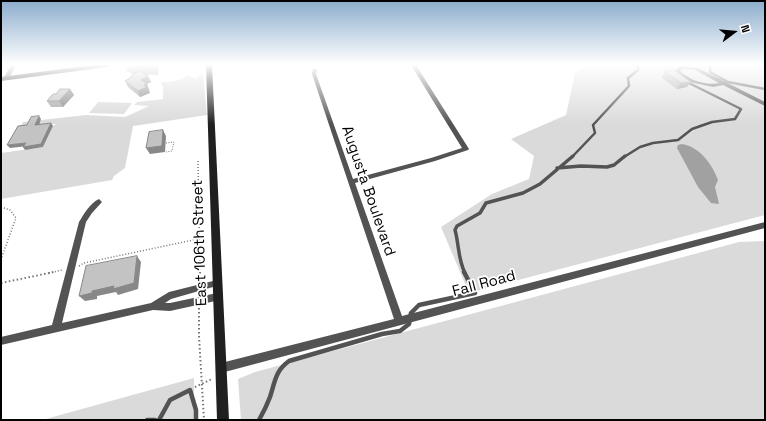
<!DOCTYPE html>
<html>
<head>
<meta charset="utf-8">
<style>
	body { margin:0 }
	#map { position:relative; width:766px; height:421px; overflow:hidden; background:#fff; font-family:"Space Grotesk",sans-serif }
	canvas { display:block }
	.frame { position:absolute; inset:0; border:2px solid #000; pointer-events:none }
	.north { position:absolute; left:714px; top:12px; width:40px; height:40px; -webkit-text-stroke:3px #fff; paint-order:stroke; rotate:74deg; font-size:11px; font-weight:700; line-height:16px; text-align:center; color:#000 }
	.north::after { content:''; display:block; margin:auto; width:14px; height:18px; background:#000; clip-path:polygon(50% 0,100% 100%,50% 72%,0 100%) }
</style>
</head>
<body>
<div id="map">
<canvas width="766" height="421"></canvas>
<div class="frame"></div>
<div class="north">N</div>
</div>
<script>
const context = document.querySelector('canvas').getContext('2d');
context.lineJoin = 'round';
function fillPath(path, color) {
  context.fillStyle = color;
  context.fill(path, 'evenodd');
}
function trace(path, color, width, dash) {
  context.strokeStyle = color;
  context.lineWidth = width;
  context.lineCap = dash ? 'butt' : 'round';
  context.setLineDash(dash || []);
  context.stroke(path);
}
function drawText(font, color, halo, rows, align = 'center') {
  context.font = font + ' "Space Grotesk",sans-serif';
  context.lineWidth = 3.5;
  context.setLineDash([]);
  context.textBaseline = 'middle';
  context.strokeStyle = halo;
  context.fillStyle = color;
  for (const [text, x, y, turn = 0] of rows) {
    context.save();
    context.translate(x, y);
    context.rotate((+turn || 0) * Math.PI / 180);
    context.textAlign = isNaN(turn) ? turn : align;
    if (halo) context.strokeText(text, 0, 0);
    context.fillText(text, 0, 0);
    context.restore();
  }
}
const green = new Path2D(`
	M 586,65 L 765,65 L 765,215 L 469,293 L 441,227 L 492,194 L 529,179 L 534,156 L 511,139 L 566,115 L 575,73 Z
	M 203,74 L 207,115 L 133,126 L 125,168 L 114,176 L 112,180 L 1,199 L 1,153 L 43,147 L 53,126 L 56,124 L 21,126 L 23,122 L 86,115 L 125,117 L 149,106 L 134,105 L 137,102 L 163,99 L 163,87 L 161,83 C 169,81 182,82 186,75 L 197,79 L 198,76 Z
	M 98,102 L 132,103 L 124,114 L 89,113 Z
	M 765,241 L 765,420 L 241,420 L 238,379 L 255,372 L 739,242 Z
	M 194,378 L 194,420 L 42,420 Z`);
const water = new Path2D(`
	M 159,65 L 158,75 L 134,74 L 126,71 C 131,62 150,65 159,65 Z
	M 682,144 C 700,147 712,164 718,180 L 715,187 L 719,204 L 711,203 L 698,187 L 677,148 L 678,145 Z`);
const pathFar2 = new Path2D(`
	M 166,143 L 174,142 L 172,151 L 166,152`);
const pathFar1 = new Path2D(`
	M 198,161 L 200,273
	M 1,207 L 10,210 L 16,218 L 1,259
	M 79,266 L 84,263 L 198,239
	M 49,273 L 62,270`);
const path = new Path2D(`
	M 200,272 L 200,280
	M 1,283 L 54,272
	M 199,308 L 199,336 L 204,420
	M 195,387 L 212,379`);
const laneFar2 = new Path2D(`
	M 710,65 L 710,72 L 728,82 L 765,89
	M 572,157 L 595,133 L 593,125 L 629,86 L 628,78 L 638,70 L 638,65
	M 624,157 L 640,147 L 653,143 L 678,140 L 692,129 L 712,122 L 735,119 L 741,109 L 687,82`);
const laneFar1 = new Path2D(`
	M 557,168 L 581,166 L 607,167 L 614,165 L 625,156
	M 465,273 C 458,260 459,244 455,230 L 457,226 L 480,213 L 486,203 L 523,193 L 540,184 L 573,156`);
const lane = new Path2D(`
	M 147,420 L 155,420
	M 159,420 L 170,400 L 190,390 L 196,410 L 196,420
	M 259,420 C 263,413 267,405 270,397 C 275,382 275,371 289,361 L 382,334 L 400,331 L 409,324 L 411,313 L 419,305 L 475,293 L 464,272`);
const street = new Path2D(`
	M 11,65 L 16,65 L 8,80 L 4,80 L 3,79 Z
	M 411,65 L 416,65 L 469,149 L 468,150 L 435,161 L 355,183 L 402,316 L 765,222 L 765,228 L 221,373 L 218,371 L 216,368 L 218,365 L 221,363 L 394,319 L 312,74 L 313,69 L 317,69 L 316,74 L 353,179 L 431,158 L 462,148 Z
	M 680,66 L 698,68 L 765,102 L 765,106 L 723,85 L 713,87 L 690,82 L 679,75 L 675,71 ZM 683,69 L 695,70 L 719,83 C 706,86 689,80 680,71 Z
	M 99,199 L 102,202 L 92,213 L 86,222 L 62,323 L 151,303 L 169,292 L 217,280 L 220,281 L 221,283 L 220,285 L 171,299 L 165,303 L 170,303 L 217,293 L 220,294 L 221,297 L 220,300 L 170,311 L 153,310 L 1,345 L 1,337 L 52,325 L 79,222 C 84,214 90,203 99,199 Z`);
const secondary = new Path2D(`
	M 92,65 L 110,65 L 107,67 L 1,81 L 1,77 Z
	M 206,65 L 212,65 L 229,420 L 217,420 Z`);
const wall = new Path2D(`
	M 665,72 L 687,87 L 677,89 L 662,78 Z
	M 132,75 L 148,76 L 151,82 L 147,84 L 150,93 L 140,97 L 128,87 L 125,81 L 132,76 Z
	M 70,89 L 74,95 L 63,107 L 51,107 L 47,101 L 56,94 Z`);
const shadedWall = new Path2D(`
	M 148,76 L 151,82 L 147,84 L 150,93 L 140,97 L 138,91 L 141,80 Z
	M 691,82 L 687,87 L 677,89 L 681,83 Z
	M 70,89 L 74,95 L 63,107 L 59,101 Z
	M 39,116 L 41,119 L 38,128 L 35,125 Z
	M 51,123 L 53,126 L 43,147 L 25,150 L 23,147 Z
	M 163,130 L 166,136 L 165,152 L 150,154 L 146,148 Z
	M 26,143 L 28,146 L 10,148 L 7,145 Z
	M 137,256 L 141,262 L 138,289 L 118,295 L 116,292 L 97,296 L 97,299 L 85,301 L 79,296 L 92,291 Z`);
const building = new Path2D(`
	M 674,70 L 691,82 L 681,83 L 665,72 Z
	M 140,71 L 148,76 L 141,80 L 147,84 L 144,85 L 147,87 L 138,91 L 125,81 L 133,76 L 132,75 Z
	M 60,89 L 70,89 L 59,101 L 47,101 L 53,94 L 56,94 Z
	M 39,116 L 35,125 L 51,123 L 41,144 L 23,147 L 26,143 L 7,145 L 18,126 L 27,125 L 31,117 Z
	M 163,130 L 162,146 L 146,148 L 149,132 Z
	M 137,256 L 134,283 L 113,289 L 114,286 L 92,291 L 92,293 L 79,296 L 86,266 Z`);
const streetNames = [
	["Augusta Boulevard",368,191,71],
	["East 106th Street",200,243,-92],
	["Fall Road",484,284,-15]
];
fillPath(green, '#dadada');
fillPath(water, '#a1a1a1');
trace(pathFar2, '#757575', 1, [1, 1.5]);
trace(pathFar1, '#757575', 1.5, [1, 2]);
trace(path, '#757575', 2, [1.5, 2.5]);
trace(laneFar2, '#535353', 2.5);
trace(laneFar1, '#535353', 3.5);
trace(lane, '#535353', 4.5);
fillPath(street, '#535353');
fillPath(secondary, '#202020');
fillPath(wall, '#a8a8a8');
fillPath(shadedWall, '#888');
fillPath(building, '#c3c3c3');
trace(building, '#888', 1);
const sky = context.createLinearGradient(0, 0, 0, 124);
sky.addColorStop(0, '#8baccc');
sky.addColorStop(0.52, '#fff');
sky.addColorStop(1, '#ffffff00');
context.fillStyle = sky;
context.fillRect(0, 0, 766, 124);
drawText('15px', '#000', '#fff', streetNames);
</script>
</body>
</html>
